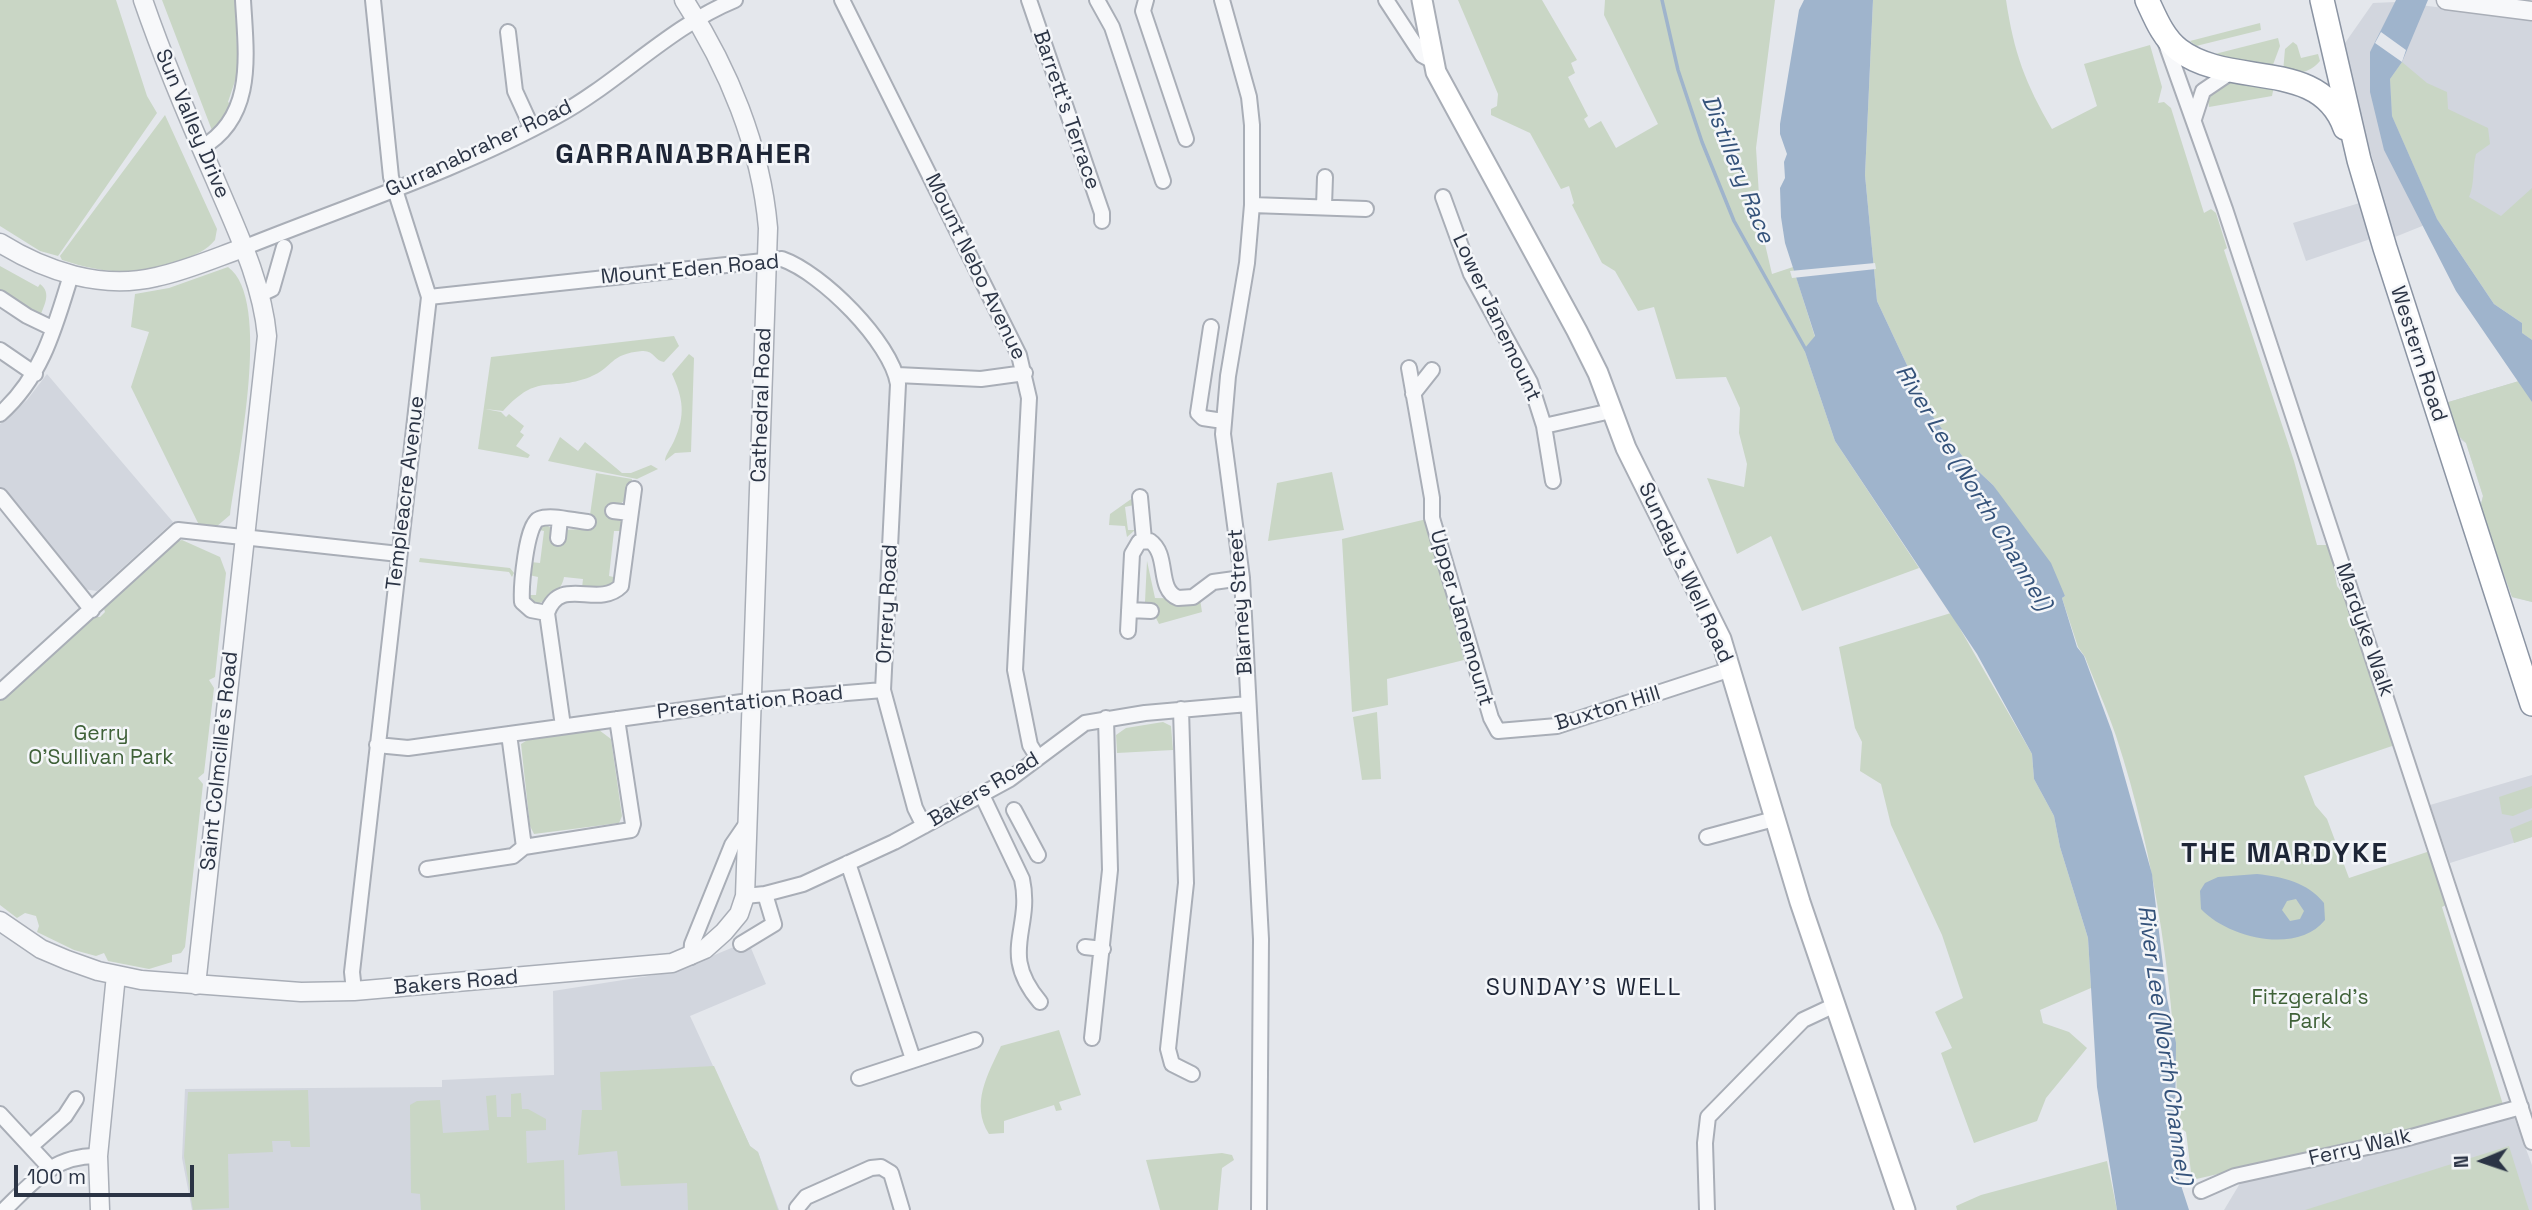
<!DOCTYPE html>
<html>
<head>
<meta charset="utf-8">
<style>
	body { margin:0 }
	#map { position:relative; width:2532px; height:1210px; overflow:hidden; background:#e4e7ec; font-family:"Space Grotesk",sans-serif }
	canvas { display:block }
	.north { position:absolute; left:2448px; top:1126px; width:70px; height:70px; -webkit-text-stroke:5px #f4f6f9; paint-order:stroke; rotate:268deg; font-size:19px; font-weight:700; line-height:28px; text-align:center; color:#2b3445 }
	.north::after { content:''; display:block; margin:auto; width:24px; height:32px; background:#2b3445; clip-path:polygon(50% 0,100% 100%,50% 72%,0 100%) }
	.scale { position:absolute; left:14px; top:1165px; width:180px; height:32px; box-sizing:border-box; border:4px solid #2b3445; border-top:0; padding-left:9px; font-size:21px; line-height:24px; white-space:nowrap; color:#2b3445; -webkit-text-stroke:5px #f4f6f9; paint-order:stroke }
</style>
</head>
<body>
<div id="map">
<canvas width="2532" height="1210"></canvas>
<div class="north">N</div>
<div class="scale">100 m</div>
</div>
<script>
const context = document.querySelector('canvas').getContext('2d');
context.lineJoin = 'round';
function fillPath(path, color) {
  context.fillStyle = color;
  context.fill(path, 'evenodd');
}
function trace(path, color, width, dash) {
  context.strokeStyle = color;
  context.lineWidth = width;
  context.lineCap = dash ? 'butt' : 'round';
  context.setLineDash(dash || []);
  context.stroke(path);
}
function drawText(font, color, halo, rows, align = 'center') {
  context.font = font + ' "Space Grotesk",sans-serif';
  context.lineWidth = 5;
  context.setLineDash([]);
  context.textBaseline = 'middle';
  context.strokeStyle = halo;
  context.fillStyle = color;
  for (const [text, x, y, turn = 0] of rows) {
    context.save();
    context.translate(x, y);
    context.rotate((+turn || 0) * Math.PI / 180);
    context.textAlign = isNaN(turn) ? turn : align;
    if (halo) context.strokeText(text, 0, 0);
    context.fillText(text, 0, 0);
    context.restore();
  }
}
const built = new Path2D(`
	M 2396,2 L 2532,19 L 2532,602 L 2512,597 L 2480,508 L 2483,496 L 2466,443 L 2461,440 L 2445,403 L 2519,381 L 2522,323 L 2437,220 L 2395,237 L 2391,232 L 2306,261 L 2293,223 L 2383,196 L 2347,68 L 2345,43 L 2373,3 Z
	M 47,374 L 173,522 L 97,591 L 83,589 L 0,488 L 0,424 L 27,400 Z
	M 2532,775 L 2532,837 L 2450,863 L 2430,805 Z
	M 748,941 L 766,984 L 690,1016 L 750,1146 L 758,1152 L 779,1210 L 192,1210 L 182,1158 L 185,1089 L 442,1087 L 442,1080 L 554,1075 L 553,991 L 674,972 Z
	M 2514,1117 L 2532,1165 L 2532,1210 L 2224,1210 L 2242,1180 Z`);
const green = new Path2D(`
	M 0,0 L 116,0 L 147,96 L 157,113 L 58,256 L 40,251 L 0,226 Z
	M 162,0 L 235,0 L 238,72 L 228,102 L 232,105 L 213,133 Z
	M 1458,0 L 1542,0 L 1577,60 L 1571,63 L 1575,73 L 1568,77 L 1588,116 L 1584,119 L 1589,128 L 1601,121 L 1616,148 L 1658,124 L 1604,15 L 1605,0 L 1775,0 L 1756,148 L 1761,227 L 1772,274 L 1793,267 L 1815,337 L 1804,349 L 1835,441 L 1919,568 L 1802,611 L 1771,536 L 1737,554 L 1707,478 L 1744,487 L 1747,464 L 1739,433 L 1740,408 L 1726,377 L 1676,379 L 1654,307 L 1638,311 L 1615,271 L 1602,263 L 1572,205 L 1574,203 L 1569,186 L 1561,189 L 1530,133 L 1491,115 L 1491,109 L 1497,106 L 1498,94 Z
	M 1873,0 L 2006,0 C 2014,53 2025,83 2052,129 L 2097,106 L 2084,64 L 2150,45 L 2162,87 L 2158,103 L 2164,102 L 2171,108 L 2204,213 L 2211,209 L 2216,213 L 2227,248 L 2224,250 L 2294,461 L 2317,545 L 2330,545 L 2337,586 L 2346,599 L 2395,745 L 2304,776 L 2315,805 L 2327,819 L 2349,878 L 2430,851 L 2446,905 L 2442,907 L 2504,1108 L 2192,1180 L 2186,1132 L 2178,1126 C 2176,999 2156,857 2116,736 C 2107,709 2095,683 2085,657 L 2078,647 L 2062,598 L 2065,596 L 1993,485 L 1963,457 L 1928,410 L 1877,301 L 1865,175 Z
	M 2260,23 L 2261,30 L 2196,46 L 2190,41 Z
	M 2278,38 L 2280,46 L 2271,70 L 2207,56 Z
	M 2293,42 L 2297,45 L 2301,58 L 2318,54 L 2320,61 C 2309,74 2299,73 2283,72 L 2285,49 Z
	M 2402,62 L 2427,83 L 2447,92 L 2448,109 L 2488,128 L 2490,144 L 2476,154 C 2472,169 2475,183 2469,197 L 2501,216 L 2532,188 L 2532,340 L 2522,333 L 2522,323 L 2494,304 L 2437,219 L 2392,116 L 2390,79 Z
	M 2227,82 L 2274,86 L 2272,96 L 2209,107 L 2208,100 L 2204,99 Z
	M 165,115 L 217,229 L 215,240 C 207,250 195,255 183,260 C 141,277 105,274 62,260 L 60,256 Z
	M 0,266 L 38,287 L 40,284 C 52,293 44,305 40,317 L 0,292 Z
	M 228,267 C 273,299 237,464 230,515 L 216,527 L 199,525 L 131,387 L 149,332 L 131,327 L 135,294 L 169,288 Z
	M 674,336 L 679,346 L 664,362 C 655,361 654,350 642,351 C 609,354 614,367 590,377 C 548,393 540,371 503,411 L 485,409 L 501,412 L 506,417 L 509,414 L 524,426 L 520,432 L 524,435 L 516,446 L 530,455 L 528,458 L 478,449 L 491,357 Z
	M 689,354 L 694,358 L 691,452 L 675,453 L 665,461 C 665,455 671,448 674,441 C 686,415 683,398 672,374 Z
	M 2519,381 L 2532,402 L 2532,602 L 2512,597 L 2480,508 L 2483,496 L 2466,443 L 2452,429 L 2445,403 Z
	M 560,437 L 578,451 L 585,442 L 622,473 L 631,473 L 651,465 L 658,469 L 637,479 L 548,461 Z
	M 1332,472 L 1344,530 L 1268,541 L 1277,483 Z
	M 596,473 L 632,479 L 629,497 L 619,505 L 623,531 L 614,531 L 609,576 L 618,578 L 611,588 L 582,588 L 583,579 L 564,577 C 562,591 544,606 530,604 L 527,595 L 536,595 L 538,577 L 529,575 L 531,562 L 540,563 L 544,531 L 535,529 L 545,524 L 554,530 L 588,529 Z
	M 1134,497 L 1134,505 L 1125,507 L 1128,530 L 1135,530 L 1127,537 L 1125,526 L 1109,525 L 1110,514 Z
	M 1427,519 L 1464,660 L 1387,679 L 1388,705 L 1352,712 L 1342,539 Z
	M 182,540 L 220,557 L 226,573 L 215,677 L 209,680 L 214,688 L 204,773 L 198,778 L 203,784 L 185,947 L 181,953 L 172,955 L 172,962 L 149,969 L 108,961 L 104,953 L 96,956 L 74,950 L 37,932 L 39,926 L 36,916 L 25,913 L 17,918 L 0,905 L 0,700 L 92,616 L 100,617 L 105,612 L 103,606 L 174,542 Z
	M 420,558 L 510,568 L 514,573 L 512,577 L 509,572 L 419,562 Z
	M 1147,561 L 1155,598 L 1200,599 L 1202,612 L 1159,624 L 1156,618 L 1156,604 L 1145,602 Z
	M 1951,613 L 2032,754 L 2034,779 L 2054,816 L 2060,847 L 2088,938 L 2091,988 L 2040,1010 L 2043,1023 L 2069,1032 L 2087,1048 L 2046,1098 L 2037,1121 L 1974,1143 L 1941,1053 L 1952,1048 L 1935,1012 L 1963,998 L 1942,935 L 1891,825 L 1881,784 L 1860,771 L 1862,742 L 1855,728 L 1839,647 Z
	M 1377,712 L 1381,779 L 1362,780 L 1353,717 Z
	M 1163,722 L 1171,726 L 1173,750 L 1117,753 L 1116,735 L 1126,728 Z
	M 599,730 L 611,739 L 622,816 L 619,823 L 534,834 L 530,826 L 521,744 L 529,739 Z
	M 2532,786 L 2532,808 L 2513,816 L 2502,814 L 2499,797 Z
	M 2532,820 L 2532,837 L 2514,843 L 2510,829 Z
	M 1059,1030 L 1081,1095 L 1059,1102 L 1062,1110 L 1056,1111 L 1054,1105 L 1004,1121 L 1004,1133 L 989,1134 C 970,1104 988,1074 1001,1046 Z
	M 714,1066 L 750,1146 L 758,1152 L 778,1210 L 688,1210 L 687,1183 L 621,1186 L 617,1151 L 578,1155 L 582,1110 L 602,1110 L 600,1072 Z
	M 308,1090 L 310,1147 L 291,1147 L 290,1141 L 272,1141 L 273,1152 L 228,1154 L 229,1208 L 193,1210 L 184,1156 L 188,1092 Z
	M 521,1093 L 522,1109 L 528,1109 L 546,1119 L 546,1130 L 526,1131 L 527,1163 L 564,1160 L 565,1210 L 421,1210 L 420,1194 L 411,1193 L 410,1105 L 417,1101 L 440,1100 L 443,1133 L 489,1130 L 486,1096 L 496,1095 L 497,1117 L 511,1117 L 511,1094 Z
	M 2509,1146 L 2529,1210 L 2305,1210 Z
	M 1222,1153 L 1232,1155 L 1234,1160 L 1222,1168 L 1218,1210 L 1160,1210 L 1146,1160 Z
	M 2107,1161 L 2117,1210 L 1957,1210 L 1956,1206 L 1981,1195 Z`);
const water = new Path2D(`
	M 1804,0 L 1873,0 L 1865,175 L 1877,301 L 1928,410 L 1963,457 L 1993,485 L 2051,563 L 2065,596 L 2062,598 L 2077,647 L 2084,656 L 2112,732 L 2152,874 L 2167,998 L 2176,1043 L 2175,1128 L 2184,1137 L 2178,1139 L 2185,1172 L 2178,1176 L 2189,1210 L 2117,1210 L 2097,1087 L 2088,938 L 2060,847 L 2054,816 L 2034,779 L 2032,754 L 1977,654 L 1835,441 L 1804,349 L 1815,336 L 1785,243 L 1781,217 L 1780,188 L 1785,178 L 1784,162 L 1787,154 L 1780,134 L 1780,124 L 1799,10 Z
	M 2396,0 L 2428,0 L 2402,62 L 2390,79 L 2392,116 L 2437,219 L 2494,304 L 2522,323 L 2522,333 L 2532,340 L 2532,402 L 2456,291 L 2384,150 L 2370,92 L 2370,52 Z
	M 2257,874 C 2283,877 2307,882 2324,903 L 2325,920 C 2297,955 2228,938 2201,909 L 2200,891 L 2205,883 L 2218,877 ZM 2296,899 L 2304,911 L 2300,919 L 2290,921 L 2282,910 L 2287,901 Z`);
const pier = new Path2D(`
	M 2381,32 L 2406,50 L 2402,62 L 2375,43 Z
	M 1875,263 L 1876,269 L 1792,278 L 1790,271 Z`);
const stream = new Path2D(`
	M 1662,0 L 1678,70 L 1702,142 L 1734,221 L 1806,350`);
const minor = new Path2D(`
	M 842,0 L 1019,355 L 1029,398 L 1015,670 L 1030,745 L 1038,758
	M 1029,0 L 1102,213 L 1102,221
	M 1097,0 L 1112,27 L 1163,181
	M 1146,0 L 1143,11 L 1186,139
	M 1222,0 L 1249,97 L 1252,125 L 1252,205 L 1247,263 L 1228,376 L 1223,434 L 1242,578 L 1261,939 L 1259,1210
	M 1386,0 L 1422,55 L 1433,61
	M 508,32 L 515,91 L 532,128
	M 2165,41 L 2225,209 L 2532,1142
	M 2194,119 L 2203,91 L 2231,72
	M 201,148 C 256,117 246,54 243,0
	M 1443,197 L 1471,274 L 1530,382 L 1544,426 L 1553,481
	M 1252,205 L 1366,209
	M 1324,206 L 1325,177
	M 243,248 C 347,206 460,170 557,116 C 619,82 669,27 735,0
	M 259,295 L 272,289 L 284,247
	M 429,297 L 782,259 C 822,273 891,342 898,384 L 883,690 L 915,808 L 924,826
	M 0,298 L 27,316 L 52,328
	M 1211,327 L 1198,413 L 1203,418 L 1223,421
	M 0,350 L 35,374
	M 1409,368 L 1432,498 L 1432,518 L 1491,718 L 1498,731 L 1557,726 L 1731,669
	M 897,375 L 981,379 L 1025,373
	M 1413,394 L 1432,370
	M 0,414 C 42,377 55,327 71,275
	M 1544,426 L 1611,411
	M 0,496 L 92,610
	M 1140,497 L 1144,540
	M 613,511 L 630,513
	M 558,538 L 560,519
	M 1129,610 L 1151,611
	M 547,613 C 560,575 598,609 621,586 L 634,489
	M 1128,631 L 1132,554 L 1139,542 L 1150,541 C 1170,555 1156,589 1178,598 L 1193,597 L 1213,582 L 1242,578
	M 0,692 L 178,530 L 399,554
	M 1181,709 L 1186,883 L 1168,1049 L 1172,1064 L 1192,1074
	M 563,726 L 547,613 L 531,610 L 522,602 C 521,588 526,523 539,519 C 551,514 574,521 588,522
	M 509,734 L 524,847
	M 377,745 L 408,748 L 749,701 L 883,690
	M 982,795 L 1022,879 C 1033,930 998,952 1040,1002
	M 1014,810 L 1038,855
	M 1707,837 L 1774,819
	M 848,863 L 913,1059
	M 427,869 L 513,856 L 524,847 L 631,830 L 633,824 L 617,719
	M 745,896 L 765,894 L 803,884 L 894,842 L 1010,779 L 1085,723 L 1145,713 L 1248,704
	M 741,944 L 774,924 L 765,894
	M 1085,947 L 1103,949
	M 691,957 L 692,944 L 732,845 L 745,826
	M 354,991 L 352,972 L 429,297 L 391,177 L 373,0
	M 1092,1038 L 1110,870 L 1106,718
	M 859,1078 L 975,1040
	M 0,1114 L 51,1169
	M 31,1146 L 65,1116 L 76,1099
	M 2201,1191 L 2235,1176 L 2404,1139 L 2521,1107
	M 797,1208 L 806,1197 L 871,1168 L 881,1167 L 891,1173 L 902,1210
	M 4,1210 C 34,1181 54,1155 98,1156
	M 1707,1210 L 1705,1143 L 1708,1117 L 1803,1020 L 1835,1005`);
const tertiary = new Path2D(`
	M 143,0 C 164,61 189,120 215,179 C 236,229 262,281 267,336 L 196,985
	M 2446,0 L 2532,11
	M 0,243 C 45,271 101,290 156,277 C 185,271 215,258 243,248
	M 0,921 L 41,949 L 67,960 L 98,971 L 141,980 L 301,992 L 354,991 L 672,963 L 705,949 L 724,932 L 739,914 L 745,896 L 768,228 C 761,147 728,67 684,0
	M 100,1210 L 98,1156 L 116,975`);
const secondary = new Path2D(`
	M 1422,0 L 1436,72 L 1577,331 L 1598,373 L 1626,448 L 1721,639 L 1800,902 L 1905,1210`);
const trunk = new Path2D(`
	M 2147,0 C 2155,17 2163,38 2179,50 C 2230,89 2320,57 2345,128
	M 2322,0 L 2359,160 L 2385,248 L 2532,704`);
const streetNames = [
	["Barrett's Terrace",1066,110,71],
	["Sun Valley Drive",192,124,67],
	["Gurranabraher Road",479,149,-25],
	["Mount Nebo Avenue",975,267,64],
	["Mount Eden Road",690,270,-5],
	["Lower Janemount",1496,318,65],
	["Western Road",2418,354,72],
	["Cathedral Road",762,405,-88],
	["Templeacre Avenue",406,493,-83],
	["Sunday's Well Road",1685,573,65],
	["Blarney Street",1241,602,-94],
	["Orrery Road",888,604,-87],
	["Upper Janemount",1461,618,74],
	["Mardyke Walk",2364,630,71],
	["Presentation Road",750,703,-6],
	["Buxton Hill",1608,709,-17],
	["Saint Colmcille's Road",220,761,-84],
	["Bakers Road",984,790,-31],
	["Bakers Road",456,983,-5],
	["Ferry Walk",2360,1148,-13]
];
const parkNames = [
	["Gerry",101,734],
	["O'Sullivan Park",101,758],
	["Fitzgerald's",2310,998],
	["Park",2310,1022]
];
const waterNames = [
	["Distillery Race",1737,169,68],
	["River Lee (North Channel)",1973,488,59],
	["River Lee (North Channel)",2164,1045,82]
];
const neighbourhoodNames = [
	["SUNDAY'S WELL",1584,989]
];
const districtNames = [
	["GARRANABRAHER",684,155],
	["THE MARDYKE",2285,854]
];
fillPath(built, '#d2d6de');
fillPath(green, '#c9d6c5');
fillPath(water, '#9fb4cc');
fillPath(pier, '#e4e7ec');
trace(stream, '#9fb4cc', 3.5);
trace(minor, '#a9aeb7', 18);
trace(tertiary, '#a9aeb7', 21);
trace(secondary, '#a9aeb7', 23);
trace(trunk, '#8b94a3', 26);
trace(minor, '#f7f8fa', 14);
trace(tertiary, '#f7f8fa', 18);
trace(secondary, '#fff', 19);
trace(trunk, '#fff', 23);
drawText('21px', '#2b3445', '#f4f6f9', streetNames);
drawText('21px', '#3f6138', '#f4f6f9', parkNames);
drawText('italic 23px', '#34527a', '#f4f6f9', waterNames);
context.letterSpacing = '2px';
drawText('23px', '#1d2536', '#f4f6f9', neighbourhoodNames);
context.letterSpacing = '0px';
context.letterSpacing = '2px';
drawText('bold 28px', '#1d2536', '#f4f6f9', districtNames);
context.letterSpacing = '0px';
</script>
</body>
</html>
